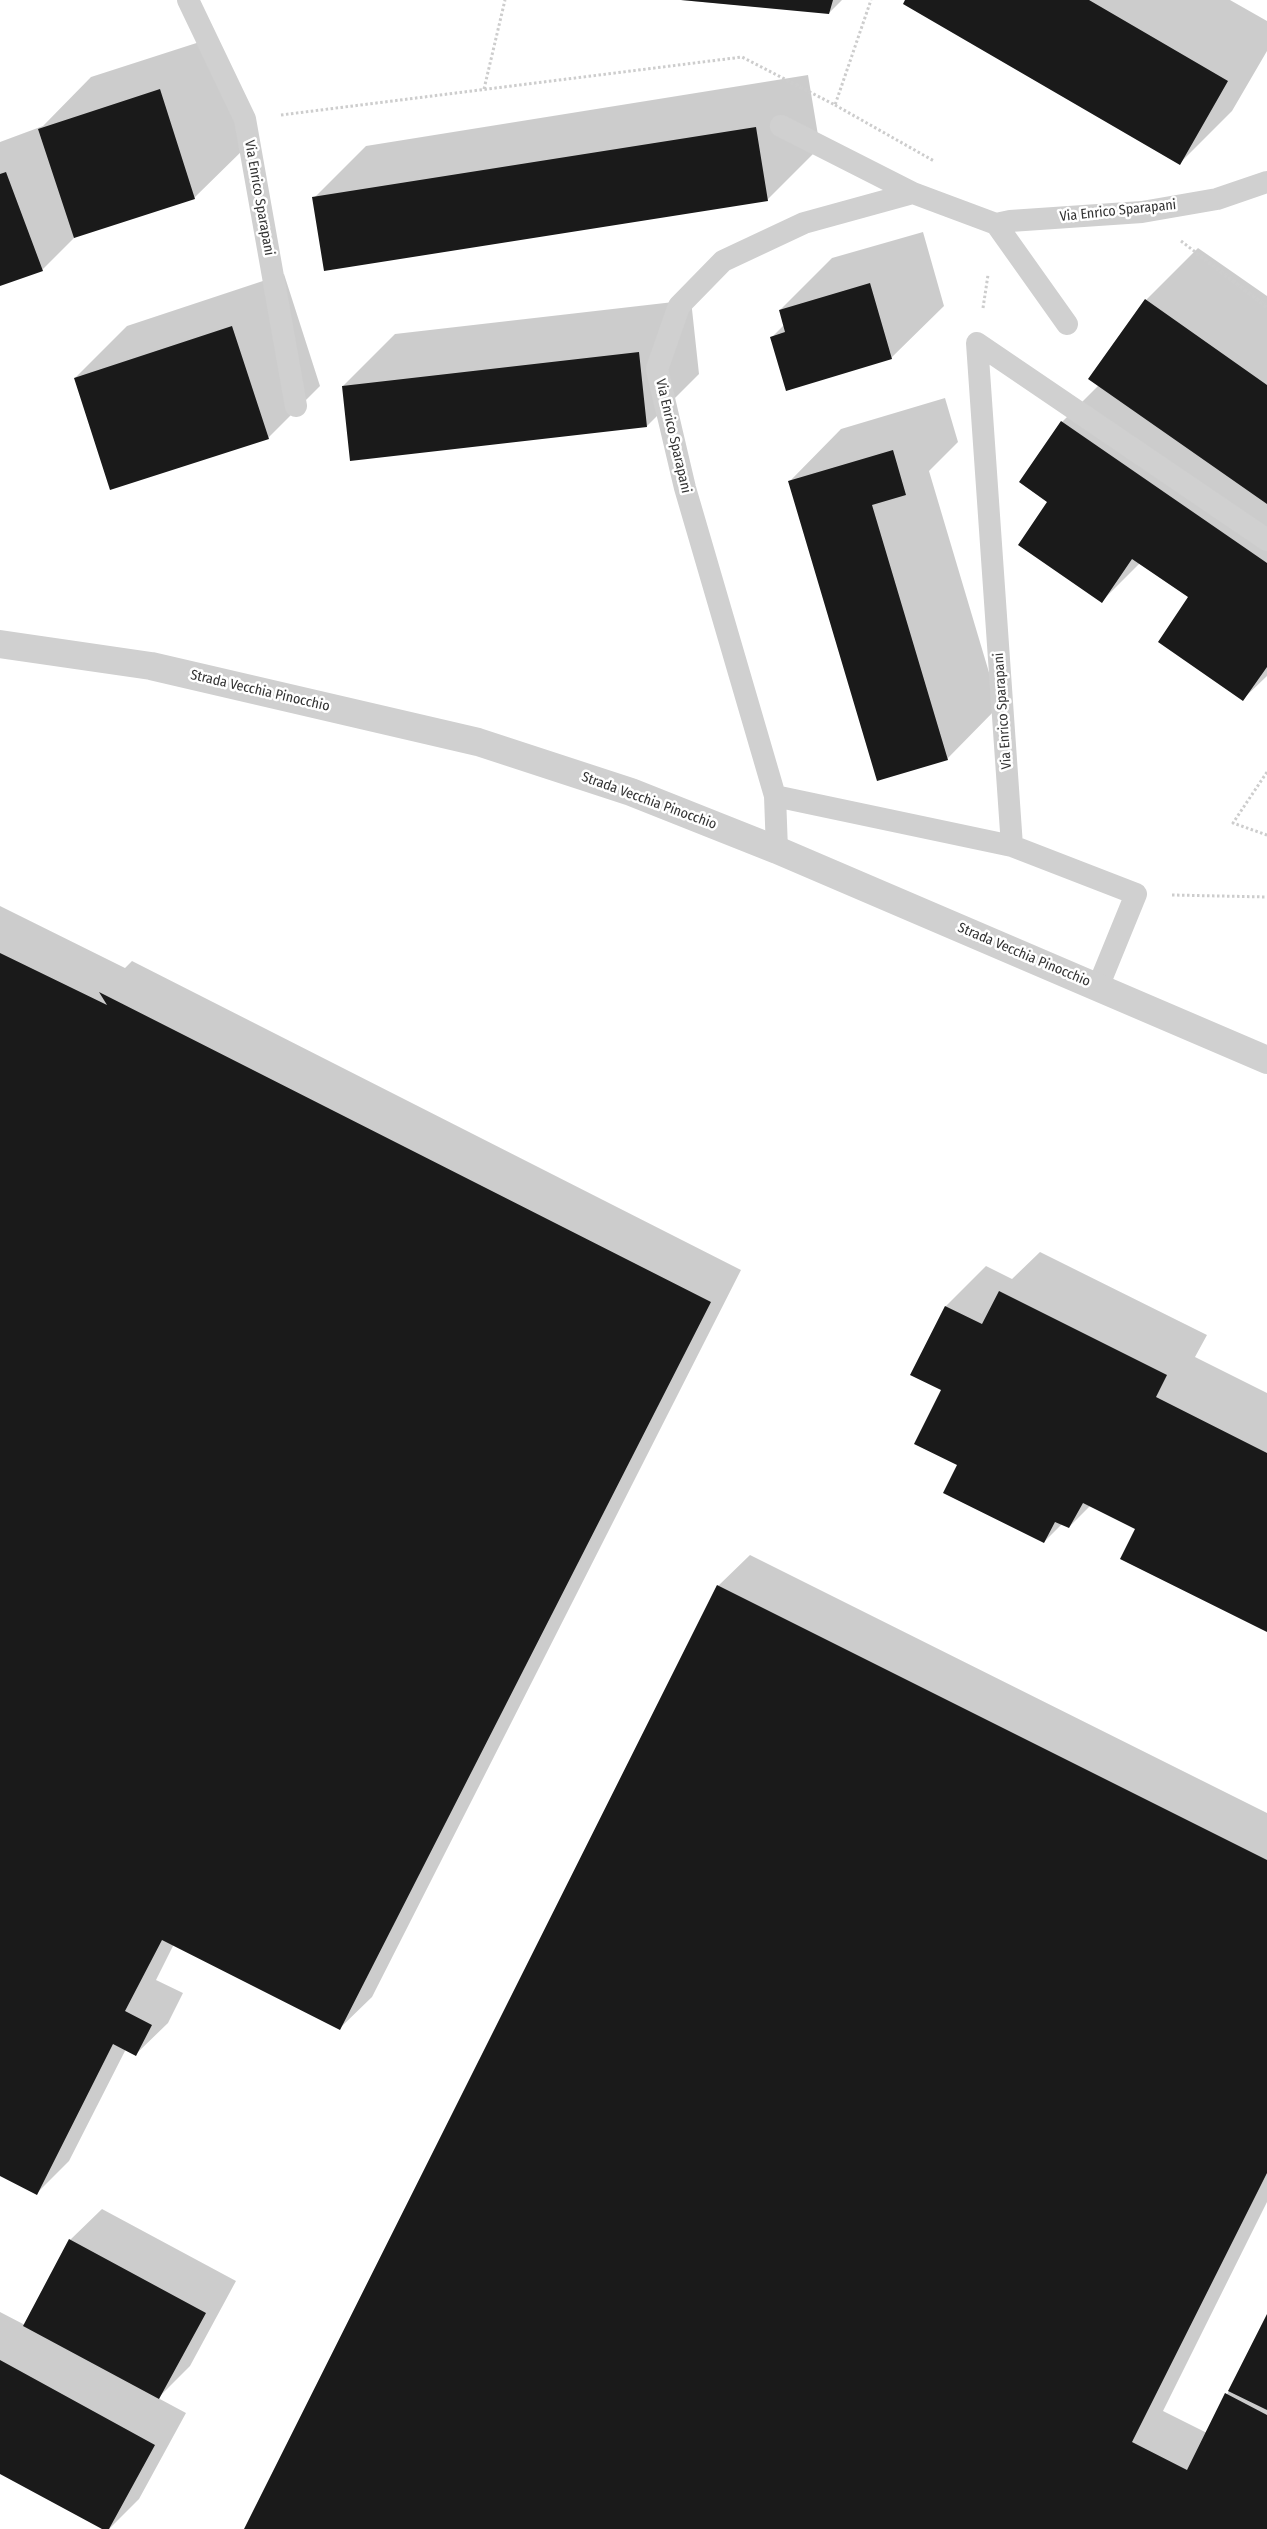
<!DOCTYPE html>
<html>
<head>
<meta charset="utf-8">
<style>
	body { margin:0 }
	canvas { display:block; background:#fff }
</style>
</head>
<body>
<canvas width="1267" height="2529"></canvas>
<script>
const context = document.querySelector('canvas').getContext('2d');
context.lineJoin = 'round';
function fillPath(path, color) {
  context.fillStyle = color;
  context.fill(path, 'evenodd');
}
function trace(path, color, width, dash) {
  context.strokeStyle = color;
  context.lineWidth = width;
  context.lineCap = dash ? 'butt' : 'round';
  context.setLineDash(dash || []);
  context.stroke(path);
}
function drawText(font, color, halo, rows, align = 'center') {
  context.font = font + ' "Fira Sans Condensed",sans-serif';
  context.lineWidth = 5;
  context.setLineDash([]);
  context.textBaseline = 'middle';
  context.strokeStyle = halo;
  context.fillStyle = color;
  for (const [text, x, y, turn = 0] of rows) {
    context.save();
    context.translate(x, y);
    context.rotate((+turn || 0) * Math.PI / 180);
    context.textAlign = isNaN(turn) ? turn : align;
    if (halo) context.strokeText(text, 0, 0);
    context.fillText(text, 0, 0);
    context.restore();
  }
}
const shadow = new Path2D(`
	M 680,0 L 842,0 L 829,13 Z
	M 906,0 L 1230,0 L 1267,21 L 1267,51 L 1232,111 L 1180,163 Z
	M 212,38 L 247,146 L 194,198 L 75,237 L 42,270 L 0,285 L 0,142 L 43,126 L 91,77 Z
	M 808,75 L 820,147 L 767,200 L 314,198 L 366,146 Z
	M 923,232 L 944,306 L 891,358 L 772,337 L 784,325 L 780,310 L 832,258 Z
	M 1198,248 L 1267,296 L 1267,676 L 1243,699 L 1190,597 L 1140,563 L 1102,601 L 1049,501 L 1062,422 L 1099,385 L 1146,300 Z
	M 284,274 L 320,386 L 268,438 L 75,378 L 127,326 Z
	M 691,300 L 699,374 L 647,426 L 351,460 L 343,386 L 395,334 Z
	M 945,398 L 958,442 L 929,471 L 999,706 L 947,759 L 789,482 L 841,429 Z
	M 0,906 L 125,968 L 132,961 L 741,1270 L 372,1997 L 340,2028 L 174,1944 L 156,1980 L 183,1993 L 168,2023 L 136,2054 L 126,2049 L 69,2161 L 37,2193 L 0,2175 Z
	M 1040,1252 L 1207,1335 L 1195,1357 L 1267,1393 L 1267,1631 L 1136,1528 L 1090,1506 L 1069,1527 L 1062,1524 L 1044,1542 L 959,1464 L 943,1390 L 912,1374 L 946,1306 L 986,1266 L 1012,1279 Z
	M 750,1555 L 1267,1813 L 1267,2202 L 1163,2411 L 1207,2433 L 1267,2317 L 1267,2529 L 245,2529 L 718,1586 Z
	M 102,2209 L 236,2281 L 190,2366 L 158,2398 L 186,2413 L 139,2499 L 109,2529 L 105,2529 L 0,2472 L 0,2312 L 25,2325 L 70,2240 Z`);
const building = new Path2D(`
	M 681,0 L 833,0 L 829,14 Z
	M 905,0 L 1089,0 L 1228,81 L 1180,165 L 903,4 Z
	M 160,89 L 195,199 L 74,238 L 38,129 Z
	M 756,127 L 768,201 L 324,271 L 312,197 Z
	M 6,172 L 43,271 L 0,286 L 0,174 Z
	M 870,283 L 892,359 L 786,391 L 770,337 L 785,332 L 779,310 Z
	M 1145,299 L 1267,385 L 1267,504 L 1088,379 Z
	M 232,326 L 269,439 L 110,490 L 74,378 Z
	M 639,352 L 647,427 L 350,461 L 342,386 Z
	M 1061,421 L 1267,563 L 1267,667 L 1243,701 L 1158,642 L 1188,597 L 1132,559 L 1102,603 L 1018,545 L 1047,502 L 1019,482 Z
	M 893,450 L 906,495 L 872,505 L 948,760 L 877,781 L 788,481 Z
	M 0,953 L 107,1005 L 99,992 L 711,1302 L 340,2030 L 162,1940 L 125,2011 L 152,2025 L 136,2056 L 113,2044 L 37,2195 L 0,2176 Z
	M 999,1291 L 1167,1375 L 1156,1397 L 1267,1453 L 1267,1632 L 1120,1559 L 1135,1529 L 1083,1503 L 1069,1528 L 1055,1522 L 1044,1543 L 943,1493 L 957,1465 L 914,1444 L 941,1390 L 910,1375 L 945,1306 L 982,1324 Z
	M 717,1585 L 1267,1860 L 1267,2173 L 1132,2442 L 1187,2470 L 1225,2393 L 1267,2415 L 1267,2529 L 244,2529 Z
	M 69,2239 L 206,2313 L 159,2399 L 23,2326 Z
	M 1267,2314 L 1267,2410 L 1228,2391 Z
	M 0,2360 L 155,2445 L 109,2529 L 102,2529 L 0,2474 Z`);
const path = new Path2D(`
	M 484,89 L 505,0
	M 835,105 L 934,161
	M 281,115 L 742,57 L 835,105 L 871,0
	M 1181,241 L 1267,307
	M 983,308 L 988,275
	M 1267,772 L 1233,823 L 1267,835
	M 1172,895 L 1267,897`);
const service = new Path2D(`
	M 188,0 L 245,119 L 296,406
	M 781,126 L 913,193
	M 996,224 L 1067,324
	M 775,796 L 1012,846
	M 777,850 L 775,796 L 685,488 L 657,369 L 679,306 L 723,261 L 804,223 L 913,193 L 996,224 L 1010,221 L 1142,212 L 1217,199 L 1267,182
	M 1098,987 L 1136,894 L 1012,846 L 977,343 L 1267,540`);
const tertiary = new Path2D(`
	M 0,644 L 151,666 L 478,742 L 631,792 L 777,850 L 1267,1060`);
const streetNames = [
	["Via Enrico Sparapani",259,198,80],
	["Via Enrico Sparapani",1118,211,-6],
	["Via Enrico Sparapani",673,436,77],
	["Strada Vecchia Pinocchio",260,691,13],
	["Via Enrico Sparapani",1003,711,-94],
	["Strada Vecchia Pinocchio",649,801,20],
	["Strada Vecchia Pinocchio",1024,955,23]
];
fillPath(shadow, '#0003');
fillPath(building, '#1a1a1a');
trace(path, '#cdcdcd', 3, [2.5, 2.5]);
trace(service, '#d0d0d0', 22);
trace(tertiary, '#d0d0d0', 28);
drawText('14px', '#333', '#fff', streetNames);
</script>
</body>
</html>
